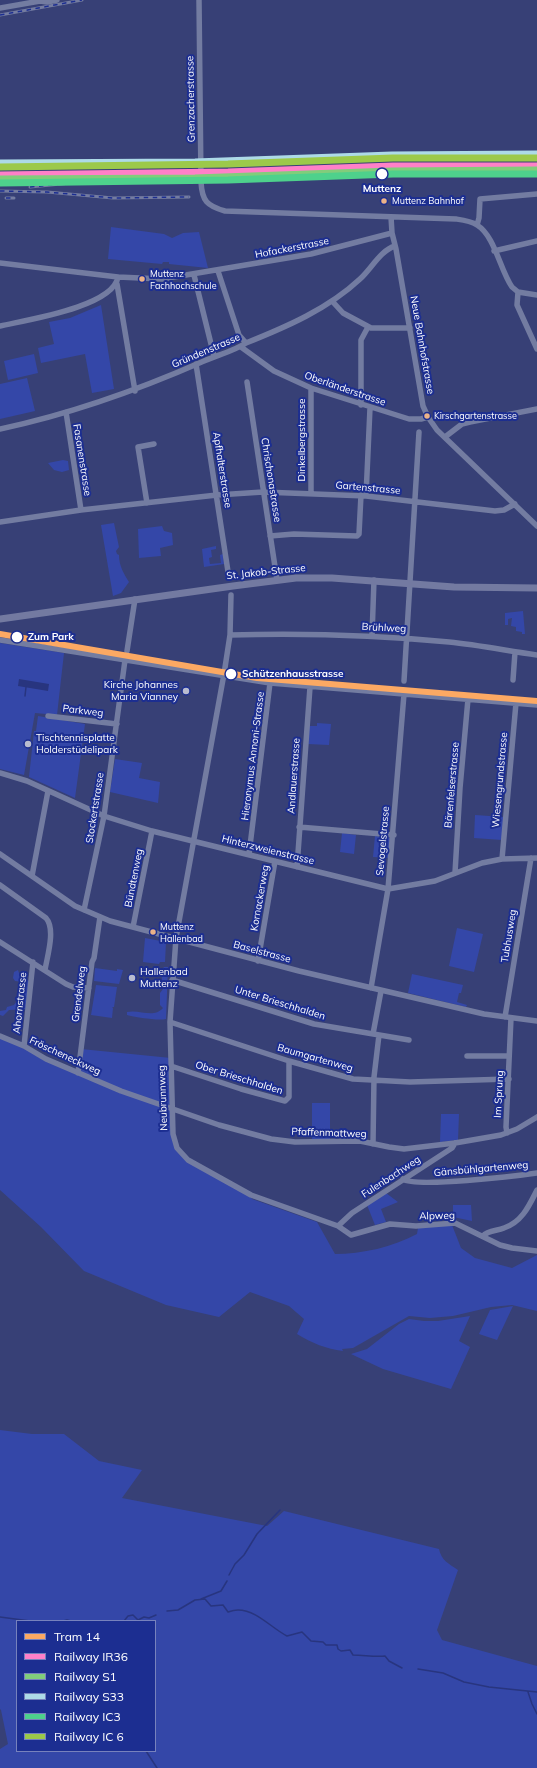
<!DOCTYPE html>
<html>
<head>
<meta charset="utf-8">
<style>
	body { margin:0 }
	#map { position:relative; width:537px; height:1768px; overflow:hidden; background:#374076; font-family:Mulish,sans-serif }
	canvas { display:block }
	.legend { position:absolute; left:16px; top:1620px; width:140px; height:132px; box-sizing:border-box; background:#1c2e91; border:1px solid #7782bd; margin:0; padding:5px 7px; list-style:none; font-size:12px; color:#fff }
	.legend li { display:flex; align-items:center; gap:8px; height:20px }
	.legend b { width:20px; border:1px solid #7782bd }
</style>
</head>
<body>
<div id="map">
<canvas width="537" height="1768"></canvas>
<ul class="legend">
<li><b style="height:5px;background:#fca963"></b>Tram 14</li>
<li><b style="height:5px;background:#ff80c8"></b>Railway IR36</li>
<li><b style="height:5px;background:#81cd7b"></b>Railway S1</li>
<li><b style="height:5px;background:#addae7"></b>Railway S33</li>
<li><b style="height:5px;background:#4ed18c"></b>Railway IC3</li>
<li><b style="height:5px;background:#9cc94a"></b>Railway IC 6</li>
</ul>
</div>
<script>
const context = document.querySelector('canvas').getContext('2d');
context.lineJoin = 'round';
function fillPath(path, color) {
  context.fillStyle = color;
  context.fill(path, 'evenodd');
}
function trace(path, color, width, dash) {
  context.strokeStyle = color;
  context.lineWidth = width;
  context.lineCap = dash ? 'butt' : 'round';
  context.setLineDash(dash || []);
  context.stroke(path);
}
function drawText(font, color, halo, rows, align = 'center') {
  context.font = font + ' Mulish,sans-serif';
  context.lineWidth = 4;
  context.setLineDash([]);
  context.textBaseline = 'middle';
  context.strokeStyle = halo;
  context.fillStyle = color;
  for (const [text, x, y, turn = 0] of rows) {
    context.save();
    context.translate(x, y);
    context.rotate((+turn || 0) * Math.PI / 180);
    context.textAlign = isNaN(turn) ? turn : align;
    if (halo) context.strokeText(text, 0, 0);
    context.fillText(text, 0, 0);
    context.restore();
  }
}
const green = new Path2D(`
	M 111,227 L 164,234 L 172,238 L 183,233 L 199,232 L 208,268 L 169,264 L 169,262 L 163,262 L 162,264 L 108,259 Z
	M 101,305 L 114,389 L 92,393 L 85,354 L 41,363 L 38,348 L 54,344 L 49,322 L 70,318 Z
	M 34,354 L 38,373 L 8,380 L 4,361 Z
	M 27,378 L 35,411 L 0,419 L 0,384 Z
	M 63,460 L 68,461 L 69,470 L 62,472 L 54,470 L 48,463 Z
	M 114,523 L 119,547 L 116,551 L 117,554 L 119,555 C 119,566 124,574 129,582 L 121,593 L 113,596 L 101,525 Z
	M 162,526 L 164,531 L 172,533 L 173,545 L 160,548 L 161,556 L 139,558 L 138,529 Z
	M 216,546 L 216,549 L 211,550 L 212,557 L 209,558 L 210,564 L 221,563 L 220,555 L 223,554 L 224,564 L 204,567 L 202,549 Z
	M 523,611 L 525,634 L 522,634 L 522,632 L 516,631 L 516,627 L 511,626 L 512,618 L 508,619 L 508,625 L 505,625 L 505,613 Z
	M 0,643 L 64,653 L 57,715 L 35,713 L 24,775 L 0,769 Z
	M 38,716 L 85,724 L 75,798 L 29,777 L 34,731 L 36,731 Z
	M 317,723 L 331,724 L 329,745 L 308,744 L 309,726 L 317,726 Z
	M 115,759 L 142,763 L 139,778 L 160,782 L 158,803 L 110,792 Z
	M 475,815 L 504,817 L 502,840 L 474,838 Z
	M 342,833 L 356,835 L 354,854 L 340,852 Z
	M 375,836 L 390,838 L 390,858 L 373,857 Z
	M 457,928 L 483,934 L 474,972 L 449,966 Z
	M 145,938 L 166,942 L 165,962 L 160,962 L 159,964 L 143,962 Z
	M 164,967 L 168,967 L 166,1019 C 158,1021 135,1017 127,1015 L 127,1012 C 140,1009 153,1019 163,1008 L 160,1005 L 160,993 L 163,989 L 161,971 Z
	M 95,968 L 117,971 L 117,969 L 123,970 L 119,984 L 94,981 Z
	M 18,970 L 20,976 L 29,981 L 26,1009 L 9,1010 L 3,1016 L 0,1015 L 0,1011 L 6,1010 L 7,1007 L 14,1005 L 16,1002 L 22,1003 L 23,997 L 20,997 L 18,996 L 26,987 L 23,982 L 15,981 L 13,978 L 14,972 Z
	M 412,974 L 463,985 L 461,993 L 459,993 L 457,1002 L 467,1005 L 466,1007 L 408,993 Z
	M 96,985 L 117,987 L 114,1007 L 112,1007 L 113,1008 L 112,1018 L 91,1015 Z
	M 0,1036 L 77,1073 L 81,1049 L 171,1058 L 173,1134 L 182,1154 L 251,1195 L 252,1199 L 317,1222 L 335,1254 C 362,1254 393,1247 417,1234 L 418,1228 L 452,1225 L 461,1248 L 475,1258 L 512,1268 L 537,1255 L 537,1311 L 512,1305 L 491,1307 L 453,1316 L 430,1318 L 409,1316 L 353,1348 L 342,1349 L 343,1351 C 326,1349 312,1343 297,1334 L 304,1319 L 289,1306 L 250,1292 L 219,1317 L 166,1305 L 84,1271 L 41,1227 L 0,1190 Z
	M 312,1103 L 330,1103 L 330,1139 L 312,1139 Z
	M 441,1114 L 459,1114 L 458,1140 L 440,1142 Z
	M 386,1193 L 398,1202 L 381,1209 L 386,1222 L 375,1225 L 367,1205 Z
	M 453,1205 L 471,1205 L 472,1221 L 453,1217 Z
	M 513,1306 L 497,1340 L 479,1334 L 490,1310 Z
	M 470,1316 L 459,1341 L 470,1347 L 451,1389 L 383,1369 L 351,1354 L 367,1349 L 399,1324 L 409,1319 L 424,1321 L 438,1321 Z
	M 0,1430 L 32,1434 L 64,1434 L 99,1461 L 142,1470 L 122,1498 L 267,1526 L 284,1511 L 439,1549 C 441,1560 449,1564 458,1570 L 437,1630 L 442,1640 L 537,1666 L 537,1768 L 0,1768 L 0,1749 L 8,1744 L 1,1710 L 0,1709 ZM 17,1621 L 155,1621 L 155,1751 L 17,1751 Z`);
const water = new Path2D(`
	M 19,679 L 49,684 L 48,691 L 18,686 Z`);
const stream = new Path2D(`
	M 25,696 L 26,687
	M 229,1575 L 235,1564 L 244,1555 L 257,1534 L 280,1510
	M 201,1599 L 221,1591 L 227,1581
	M 167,1611 L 178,1610 L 195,1600 L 205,1599 L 211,1606 L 223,1605 L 228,1612 C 231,1611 235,1610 238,1610 C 257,1610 271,1628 287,1636 L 302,1632 L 311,1641 L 323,1642 L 326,1645 L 337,1645 L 338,1649 L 341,1651 L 350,1650 L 353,1655 C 364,1655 374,1657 385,1656 L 389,1661 L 402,1668
	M 0,1617 L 30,1621
	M 63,1621 L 67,1620 L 71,1621
	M 124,1621 L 128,1616 L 133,1615 L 138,1620 L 144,1617 L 149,1618 L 156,1615
	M 418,1669 L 443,1673 L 464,1682 L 489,1687 L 537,1692
	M 528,1692 L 532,1704 L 537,1714
	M 146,1751 L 157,1768`);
const minor = new Path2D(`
	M 199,0 L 201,182 C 202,201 207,206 225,211 L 456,219 C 463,220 471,221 477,225 C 495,236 500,270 512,287 L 518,292 L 537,295
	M 0,8 L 40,1 L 47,2 L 57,0
	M 391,217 L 392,233 L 396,249 L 423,406 L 428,417 L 437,430 L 537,526
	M 477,225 L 479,218 L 480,199 L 537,194
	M 494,251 L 537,241
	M 0,263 L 118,277 L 162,279 L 311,254 L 392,233
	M 218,271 L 239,335 L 246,343
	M 194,275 L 214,356
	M 117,284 L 135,391
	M 518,292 L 517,305 L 537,349
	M 332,301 L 343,313 L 371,328 L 410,328
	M 0,326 C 26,320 113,307 118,277
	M 241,347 L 274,371 L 311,388 L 409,419 L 421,419 L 428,417
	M 196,364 L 229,578
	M 247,382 L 277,580
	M 361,405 L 361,340 L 368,327
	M 66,412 L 81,510
	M 0,429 C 71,414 138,390 204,361 C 218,355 234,351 246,343 C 286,327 328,309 360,279 C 371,269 381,250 395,246
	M 445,437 L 462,424 L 470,422 L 537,409
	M 311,492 L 311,388
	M 366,496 L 370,408
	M 147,503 L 138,447 L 154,444
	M 0,522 L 81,510 L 217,495 L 263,492 L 366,496 L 495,511 L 504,510 L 515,504
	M 270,536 L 294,534 L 357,536 L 359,534 L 361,495
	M 231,595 L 230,635 L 224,674 L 176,938 L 170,1022 L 173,1134 L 177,1148 L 188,1160 L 251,1195 L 338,1226 L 351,1235 L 390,1224 L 416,1226 L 455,1223 L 500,1245 L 512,1248 L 537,1251
	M 230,635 C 303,633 376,635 449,642 C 479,645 508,651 537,655
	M 372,636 L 374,580
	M 0,640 L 270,683 L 537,705
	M 127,651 L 135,599
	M 513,680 L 515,652
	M 404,681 L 419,432
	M 48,716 L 117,724
	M 0,773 L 27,781 L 104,816 L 152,831 L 388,889 L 435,881 L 482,863 L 502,859 L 537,858
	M 299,827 L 394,835
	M 0,854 L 75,906 L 110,921 L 299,971 L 484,1014 L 537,1021
	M 249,854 L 270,683
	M 502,859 L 516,703
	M 297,867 L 310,687
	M 455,873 L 460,788 L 468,699
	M 32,876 L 48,791
	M 0,885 L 46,918 C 56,929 47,957 45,970
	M 84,910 L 104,816 L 125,660
	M 133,927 L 152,831
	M 0,942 L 66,984 L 73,987 L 89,988
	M 258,961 L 275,861
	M 172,980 L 314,1024 L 409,1040
	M 371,988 L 388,889 L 404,694
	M 505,1017 L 531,858
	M 170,1022 L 289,1061 L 353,1079 L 410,1082 L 509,1079
	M 373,1034 L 381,991
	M 0,1036 L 24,1046 L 46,1059 L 121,1091 L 219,1125 L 271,1139 L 295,1142 L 360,1141 L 389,1147 L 404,1149 L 455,1143 L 501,1135 L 517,1129 L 537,1117
	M 24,1046 L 33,962
	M 467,1056 L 509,1056
	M 171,1066 L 241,1089 L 285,1101 L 289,1097 L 289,1061
	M 78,1073 L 92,962 L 94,958 L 100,917
	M 507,1133 L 506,1127 L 511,1018
	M 373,1144 L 374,1077 L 379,1035
	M 403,1179 C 415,1188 517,1176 537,1173
	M 338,1226 L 352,1213 L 452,1148 L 455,1143
	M 483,1236 C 488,1230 497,1231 504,1228 C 522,1222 529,1206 537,1190`);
const major = new Path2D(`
	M 0,619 L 233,586 L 296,578 L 332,578 L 454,587 L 537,588`);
const rail = new Path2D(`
	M 0,15 L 82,0
	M 30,187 L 102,180
	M 0,191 L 47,192 L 113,198 L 189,197
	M 6,198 L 14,198`);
const rail1 = new Path2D(`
	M 0,175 L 228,172 L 393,166 L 537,166`);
const rail2 = new Path2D(`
	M 0,179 L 195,178 L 392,171 L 537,170`);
const rail3 = new Path2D(`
	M 0,163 L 195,162 L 392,155 L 537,154`);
const rail4 = new Path2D(`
	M 0,183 L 228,180 L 393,174 L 537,174`);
const rail5 = new Path2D(`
	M 0,167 L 228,164 L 393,158 L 537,158`);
const tram1 = new Path2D(`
	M 0,634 L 257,678 L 537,701`);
const markers = [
	[382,174,6,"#fff"],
	[384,201,3.5,"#ebb288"],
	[142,279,3.5,"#ebb288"],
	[427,416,3.5,"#ebb288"],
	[17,637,6,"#fff"],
	[231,674,6,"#fff"],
	[186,691,4,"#b9bccf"],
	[28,744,4,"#b9bccf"],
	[153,932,3.5,"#ebb288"],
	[132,978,4,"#b9bccf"]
];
const busNames = [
	["Muttenz Bahnhof",392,201],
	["Muttenz",150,274],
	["Fachhochschule",150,286],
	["Kirschgartenstrasse",434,416],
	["Muttenz",160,927],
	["Hallenbad",160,939]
];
const streetNames = [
	["Grenzacherstrasse",191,99,-91],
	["Hofackerstrasse",292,248,-11],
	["Neue Bahnhofstrasse",422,345,80],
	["Gründenstrasse",206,351,-23],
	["Oberländerstrasse",345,389,19],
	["Dinkelbergstrasse",302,440,-90],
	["Fasanenstrasse",82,460,81],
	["Apfhalterstrasse",222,470,81],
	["Chrischonastrasse",271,480,81],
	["Gartenstrasse",368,488,5],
	["St. Jakob-Strasse",266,572,-6],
	["Brühlweg",384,628,3],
	["Parkweg",83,711,7],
	["Hieronymus Annoni-Strasse",253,756,-83],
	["Andlauerstrasse",294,776,-86],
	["Wiesengrundstrasse",500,780,-85],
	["Bärenfelserstrasse",452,785,-85],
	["Stockertstrasse",95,808,-81],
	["Sevogelstrasse",383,841,-85],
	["Hinterzweienstrasse",268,850,14],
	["Bündtenweg",134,878,-79],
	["Kornackerweg",260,898,-80],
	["Tubhusweg",509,936,-81],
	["Baselstrasse",262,952,15],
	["Grendelweg",79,994,-83],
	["Ahornstrasse",20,1003,-84],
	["Unter Brieschhalden",280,1003,17],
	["Fröscheneckweg",65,1056,25],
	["Baumgartenweg",315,1058,16],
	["Ober Brieschhalden",239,1078,17],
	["Im Sprung",499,1094,-87],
	["Neubrunnweg",163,1098,-92],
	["Pfaffenmattweg",329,1133,2],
	["Gänsbühlgartenweg",481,1169,-5],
	["Fulenbachweg",391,1177,-33],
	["Alpweg",437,1216,-1]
];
const stopNames = [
	["Muttenz",382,189,"center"],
	["Zum Park",28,637],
	["Schützenhausstrasse",242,674]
];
const poiNames = [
	["Kirche Johannes",178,685,"right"],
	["Maria Vianney",178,697,"right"],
	["Tischtennisplatte",36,738],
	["Holderstüdelipark",36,750],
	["Hallenbad",140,972],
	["Muttenz",140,984]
];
fillPath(green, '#3447a8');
fillPath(water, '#28357f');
trace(stream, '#28357f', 1.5);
trace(minor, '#737ca1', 5.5);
trace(major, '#737aa1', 7);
trace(rail, '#747ca1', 3);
trace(rail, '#1c2e91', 1.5, [4.5]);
trace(rail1, '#ff80c8', 7);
trace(rail2, '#81cd7b', 7);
trace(rail3, '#addae7', 7);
trace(rail4, '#4ed18c', 7);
trace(rail5, '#9cc94a', 7);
trace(tram1, '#fca963', 6);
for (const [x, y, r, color] of markers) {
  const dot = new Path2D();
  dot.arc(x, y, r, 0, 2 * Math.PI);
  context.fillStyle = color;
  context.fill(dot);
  trace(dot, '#1c2e91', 1.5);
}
drawText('9px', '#fff', '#1c2e91', busNames, 'left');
drawText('10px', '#fff', '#1c2e91', streetNames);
drawText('bold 10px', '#fff', '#1c2e91', stopNames, 'left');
drawText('10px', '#fff', '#1c2e91', poiNames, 'left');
</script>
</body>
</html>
